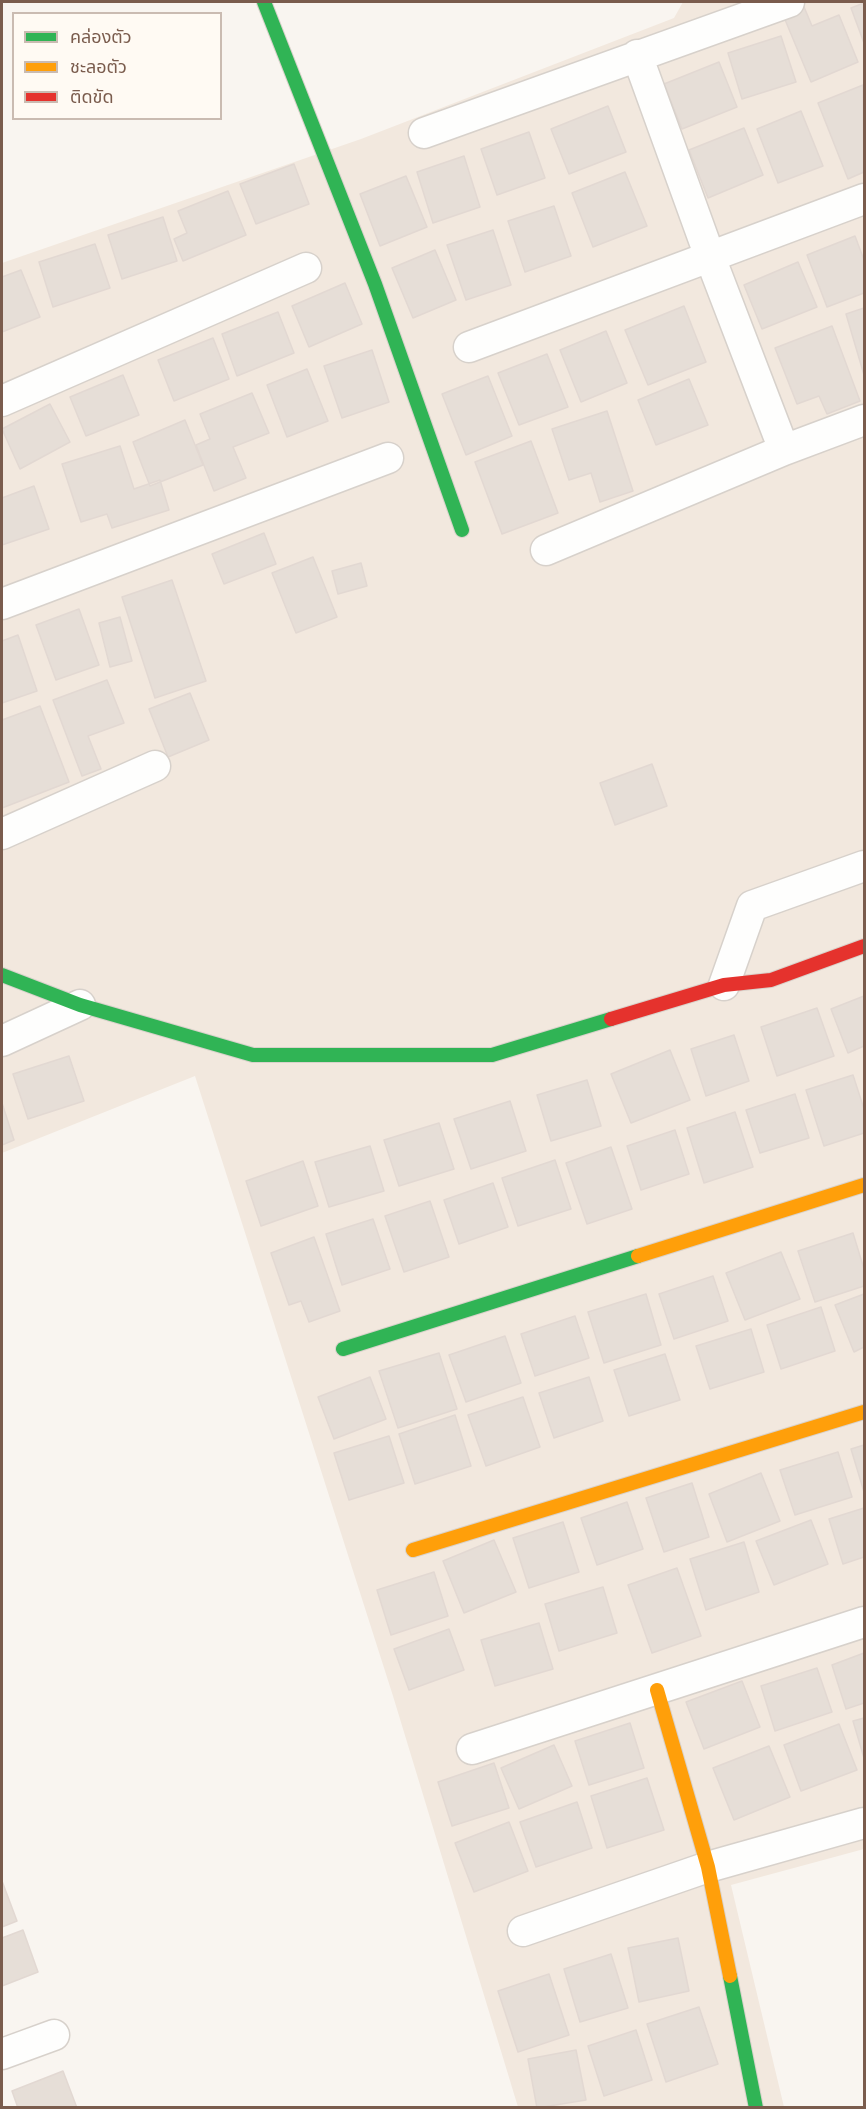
<!DOCTYPE html>
<html>
<head>
<meta charset="utf-8">
<style>
	body { margin:0 }
	#map { position:relative; width:866px; height:2109px; overflow:hidden; background:#f9f5f0; font-family:Arial,"Noto Sans Thai",sans-serif }
	canvas { display:block }
	.frame { position:absolute; inset:0; border:3px solid #7a5c4d; pointer-events:none }
	.legend { position:absolute; left:12px; top:12px; width:210px; height:108px; box-sizing:border-box; background:#fffaf3; border:2px solid #cabbb1; margin:0; padding:8px 10px; list-style:none; font-size:18px; color:#7a5c4d }
	.legend li { display:flex; align-items:center; gap:12px; height:30px }
	.legend b { width:30px; border:2px solid #cabbb1 }
</style>
</head>
<body>
<div id="map">
<canvas width="866" height="2109"></canvas>
<div class="frame"></div>
<ul class="legend">
<li><b style="height:8px;background:#30b455"></b>คล่องตัว</li>
<li><b style="height:8px;background:#ff9f0a"></b>ชะลอตัว</li>
<li><b style="height:8px;background:#e5322d"></b>ติดขัด</li>
</ul>
</div>
<script>
const context = document.querySelector('canvas').getContext('2d');
context.lineJoin = 'round';
function fillPath(path, color) {
  context.fillStyle = color;
  context.fill(path, 'evenodd');
}
function trace(path, color, width, dash) {
  context.strokeStyle = color;
  context.lineWidth = width;
  context.lineCap = dash ? 'butt' : 'round';
  context.setLineDash(dash || []);
  context.stroke(path);
}
const residential = new Path2D(`
	M 683,2 L 864,2 L 864,1849 L 731,1885 L 784,2107 L 518,2107 L 393,1696 L 195,1076 L 2,1153 L 2,263 L 361,139 L 674,18 Z`);
const building = new Path2D(`
	M 802,2 L 812,26 L 839,15 L 858,62 L 811,82 L 781,10 Z
	M 864,3 L 864,43 L 851,8 Z
	M 781,36 L 796,82 L 742,99 L 728,53 Z
	M 719,62 L 737,107 L 682,129 L 664,84 Z
	M 863,85 L 864,172 L 848,179 L 818,103 Z
	M 608,106 L 626,152 L 569,174 L 551,129 Z
	M 801,111 L 823,166 L 778,183 L 757,129 Z
	M 744,128 L 763,175 L 708,198 L 689,150 Z
	M 529,132 L 545,178 L 497,195 L 481,149 Z
	M 464,156 L 480,207 L 433,223 L 417,172 Z
	M 294,164 L 309,204 L 256,224 L 240,184 Z
	M 625,172 L 647,226 L 593,247 L 572,193 Z
	M 406,176 L 427,227 L 380,246 L 360,194 Z
	M 228,191 L 246,235 L 183,261 L 174,239 L 187,233 L 178,211 Z
	M 554,206 L 571,256 L 525,272 L 508,221 Z
	M 163,217 L 177,261 L 122,279 L 108,235 Z
	M 493,230 L 511,285 L 466,300 L 447,245 Z
	M 855,236 L 864,260 L 864,293 L 827,307 L 807,255 Z
	M 95,244 L 110,288 L 53,307 L 39,262 Z
	M 435,250 L 456,300 L 413,318 L 392,268 Z
	M 798,262 L 817,307 L 762,329 L 744,285 Z
	M 21,270 L 40,317 L 2,332 L 2,277 Z
	M 345,283 L 362,324 L 309,347 L 292,306 Z
	M 684,306 L 706,362 L 648,385 L 625,330 Z
	M 864,308 L 864,375 L 846,314 Z
	M 278,312 L 294,353 L 237,376 L 222,334 Z
	M 832,326 L 860,401 L 827,414 L 819,396 L 797,404 L 775,348 Z
	M 606,331 L 627,383 L 581,402 L 560,350 Z
	M 213,338 L 229,379 L 174,401 L 158,360 Z
	M 372,350 L 389,402 L 342,418 L 324,366 Z
	M 547,354 L 568,407 L 519,425 L 498,373 Z
	M 307,369 L 328,421 L 287,437 L 267,385 Z
	M 123,375 L 139,415 L 86,436 L 70,397 Z
	M 488,376 L 512,436 L 466,455 L 442,394 Z
	M 689,379 L 708,425 L 656,445 L 638,400 Z
	M 252,393 L 269,433 L 233,447 L 246,478 L 214,491 L 196,445 L 210,439 L 200,414 Z
	M 50,404 L 70,442 L 20,469 L 2,429 Z
	M 607,411 L 633,491 L 600,502 L 591,473 L 569,480 L 552,429 Z
	M 185,420 L 203,465 L 150,486 L 133,442 Z
	M 531,441 L 558,513 L 502,534 L 475,462 Z
	M 120,446 L 134,489 L 160,480 L 169,510 L 112,528 L 107,514 L 81,522 L 62,464 Z
	M 34,486 L 49,529 L 2,545 L 2,498 Z
	M 264,533 L 276,564 L 224,584 L 212,554 Z
	M 313,557 L 337,617 L 296,633 L 272,573 Z
	M 361,563 L 367,586 L 338,594 L 332,571 Z
	M 172,580 L 206,681 L 155,698 L 122,597 Z
	M 79,609 L 99,665 L 56,680 L 36,625 Z
	M 120,617 L 132,661 L 110,667 L 99,623 Z
	M 18,635 L 37,691 L 2,703 L 2,641 Z
	M 107,680 L 124,723 L 88,736 L 101,769 L 82,776 L 53,700 Z
	M 190,693 L 209,740 L 168,757 L 149,709 Z
	M 40,706 L 69,782 L 2,808 L 2,720 Z
	M 652,764 L 667,806 L 615,825 L 600,783 Z
	M 864,996 L 864,1046 L 848,1053 L 831,1009 Z
	M 817,1008 L 834,1056 L 777,1076 L 761,1027 Z
	M 734,1035 L 749,1081 L 706,1096 L 691,1049 Z
	M 670,1050 L 690,1100 L 631,1123 L 611,1074 Z
	M 69,1056 L 84,1101 L 28,1119 L 13,1074 Z
	M 853,1075 L 864,1109 L 864,1133 L 824,1146 L 806,1090 Z
	M 587,1080 L 601,1126 L 551,1141 L 537,1095 Z
	M 795,1094 L 809,1138 L 760,1153 L 746,1110 Z
	M 510,1101 L 526,1151 L 471,1169 L 454,1119 Z
	M 2,1103 L 14,1140 L 2,1145 Z
	M 735,1112 L 753,1167 L 704,1183 L 687,1128 Z
	M 439,1123 L 454,1169 L 399,1186 L 384,1140 Z
	M 675,1130 L 689,1174 L 641,1190 L 627,1146 Z
	M 370,1146 L 384,1191 L 329,1207 L 315,1162 Z
	M 611,1147 L 632,1209 L 587,1224 L 566,1163 Z
	M 555,1160 L 571,1209 L 518,1226 L 502,1178 Z
	M 303,1161 L 318,1206 L 261,1226 L 246,1181 Z
	M 493,1183 L 508,1227 L 459,1244 L 444,1200 Z
	M 430,1201 L 449,1257 L 404,1272 L 385,1216 Z
	M 373,1219 L 390,1269 L 342,1285 L 326,1234 Z
	M 853,1233 L 864,1269 L 864,1286 L 815,1302 L 798,1251 Z
	M 314,1237 L 340,1311 L 309,1322 L 301,1301 L 289,1305 L 271,1253 Z
	M 781,1252 L 800,1299 L 745,1320 L 726,1273 Z
	M 713,1276 L 728,1321 L 674,1339 L 659,1294 Z
	M 646,1294 L 661,1345 L 604,1363 L 588,1312 Z
	M 864,1294 L 864,1347 L 854,1352 L 835,1305 Z
	M 821,1307 L 835,1351 L 781,1369 L 767,1325 Z
	M 575,1316 L 589,1358 L 535,1376 L 521,1334 Z
	M 751,1329 L 764,1372 L 710,1389 L 696,1346 Z
	M 505,1336 L 521,1383 L 466,1402 L 449,1355 Z
	M 439,1353 L 457,1409 L 398,1428 L 379,1371 Z
	M 665,1354 L 680,1400 L 629,1416 L 614,1370 Z
	M 370,1377 L 386,1419 L 334,1439 L 318,1397 Z
	M 589,1377 L 603,1421 L 554,1438 L 539,1393 Z
	M 523,1397 L 540,1447 L 486,1466 L 468,1415 Z
	M 455,1415 L 471,1466 L 415,1484 L 399,1434 Z
	M 389,1436 L 404,1483 L 349,1500 L 334,1453 Z
	M 864,1445 L 864,1492 L 851,1449 Z
	M 838,1452 L 852,1497 L 795,1515 L 780,1470 Z
	M 761,1473 L 780,1521 L 727,1542 L 709,1494 Z
	M 692,1483 L 709,1537 L 664,1552 L 646,1498 Z
	M 627,1502 L 643,1549 L 597,1565 L 581,1518 Z
	M 864,1508 L 864,1557 L 843,1564 L 829,1519 Z
	M 811,1520 L 828,1564 L 774,1585 L 756,1541 Z
	M 563,1522 L 579,1572 L 529,1588 L 513,1538 Z
	M 494,1540 L 516,1592 L 464,1613 L 443,1561 Z
	M 744,1542 L 759,1592 L 706,1610 L 690,1559 Z
	M 677,1568 L 701,1636 L 652,1653 L 628,1585 Z
	M 434,1572 L 448,1616 L 391,1635 L 377,1590 Z
	M 603,1587 L 617,1633 L 559,1651 L 545,1604 Z
	M 539,1623 L 553,1669 L 495,1686 L 481,1640 Z
	M 449,1629 L 464,1670 L 409,1690 L 394,1649 Z
	M 864,1653 L 864,1703 L 846,1709 L 832,1665 Z
	M 817,1668 L 832,1712 L 775,1731 L 761,1686 Z
	M 742,1681 L 760,1727 L 704,1749 L 686,1702 Z
	M 864,1718 L 864,1758 L 853,1721 Z
	M 630,1723 L 644,1768 L 589,1785 L 575,1741 Z
	M 839,1724 L 857,1770 L 801,1791 L 784,1745 Z
	M 554,1745 L 572,1786 L 519,1809 L 501,1768 Z
	M 769,1746 L 790,1797 L 734,1820 L 713,1768 Z
	M 494,1763 L 509,1808 L 452,1826 L 438,1782 Z
	M 647,1778 L 664,1830 L 607,1848 L 591,1796 Z
	M 577,1802 L 592,1848 L 536,1867 L 520,1822 Z
	M 509,1822 L 528,1871 L 474,1892 L 455,1843 Z
	M 2,1881 L 17,1921 L 2,1927 Z
	M 23,1930 L 38,1972 L 2,1986 L 2,1938 Z
	M 678,1938 L 689,1991 L 639,2002 L 628,1948 Z
	M 611,1954 L 628,2008 L 580,2022 L 564,1969 Z
	M 549,1974 L 569,2035 L 518,2052 L 498,1991 Z
	M 699,2007 L 718,2064 L 666,2082 L 647,2024 Z
	M 636,2030 L 652,2080 L 604,2096 L 588,2046 Z
	M 576,2050 L 586,2100 L 537,2108 L 528,2059 Z
	M 63,2071 L 77,2108 L 18,2108 L 12,2091 Z`);
const street = new Path2D(`
	M 637,55 L 710,257 L 784,450
	M 424,133 L 789,2
	M 469,347 L 864,199
	M 2,401 L 306,268
	M 546,550 L 784,450 L 864,420
	M 2,604 L 388,458
	M 2,834 L 155,766
	M 724,985 L 752,906 L 864,866
	M 2,1041 L 80,1005
	M 472,1749 L 864,1622
	M 523,1931 L 708,1867 L 864,1823
	M 2,2054 L 54,2035`);
const fast = new Path2D(`
	M 264,2 L 375,284 L 462,530
	M 2,975 L 80,1005 L 253,1055 L 492,1055 L 611,1019
	M 343,1349 L 638,1256
	M 730,1976 L 756,2108`);
const slow = new Path2D(`
	M 638,1256 L 864,1185
	M 413,1550 L 864,1412
	M 657,1690 L 708,1867 L 730,1976`);
const jam = new Path2D(`
	M 611,1019 L 724,985 L 771,980 L 864,946`);
fillPath(residential, '#f2e8de');
fillPath(building, '#e6ded7');
trace(building, '#e2d8d2', 1.5);
trace(street, '#d7d1cb', 33);
trace(fast, '#d9d2cb', 16);
trace(slow, '#d9d2cb', 16);
trace(jam, '#d9d2cb', 16);
trace(street, '#fefefd', 30);
trace(fast, '#30b455', 14);
trace(slow, '#ff9f0a', 14);
trace(jam, '#e5322d', 14);
</script>
</body>
</html>
